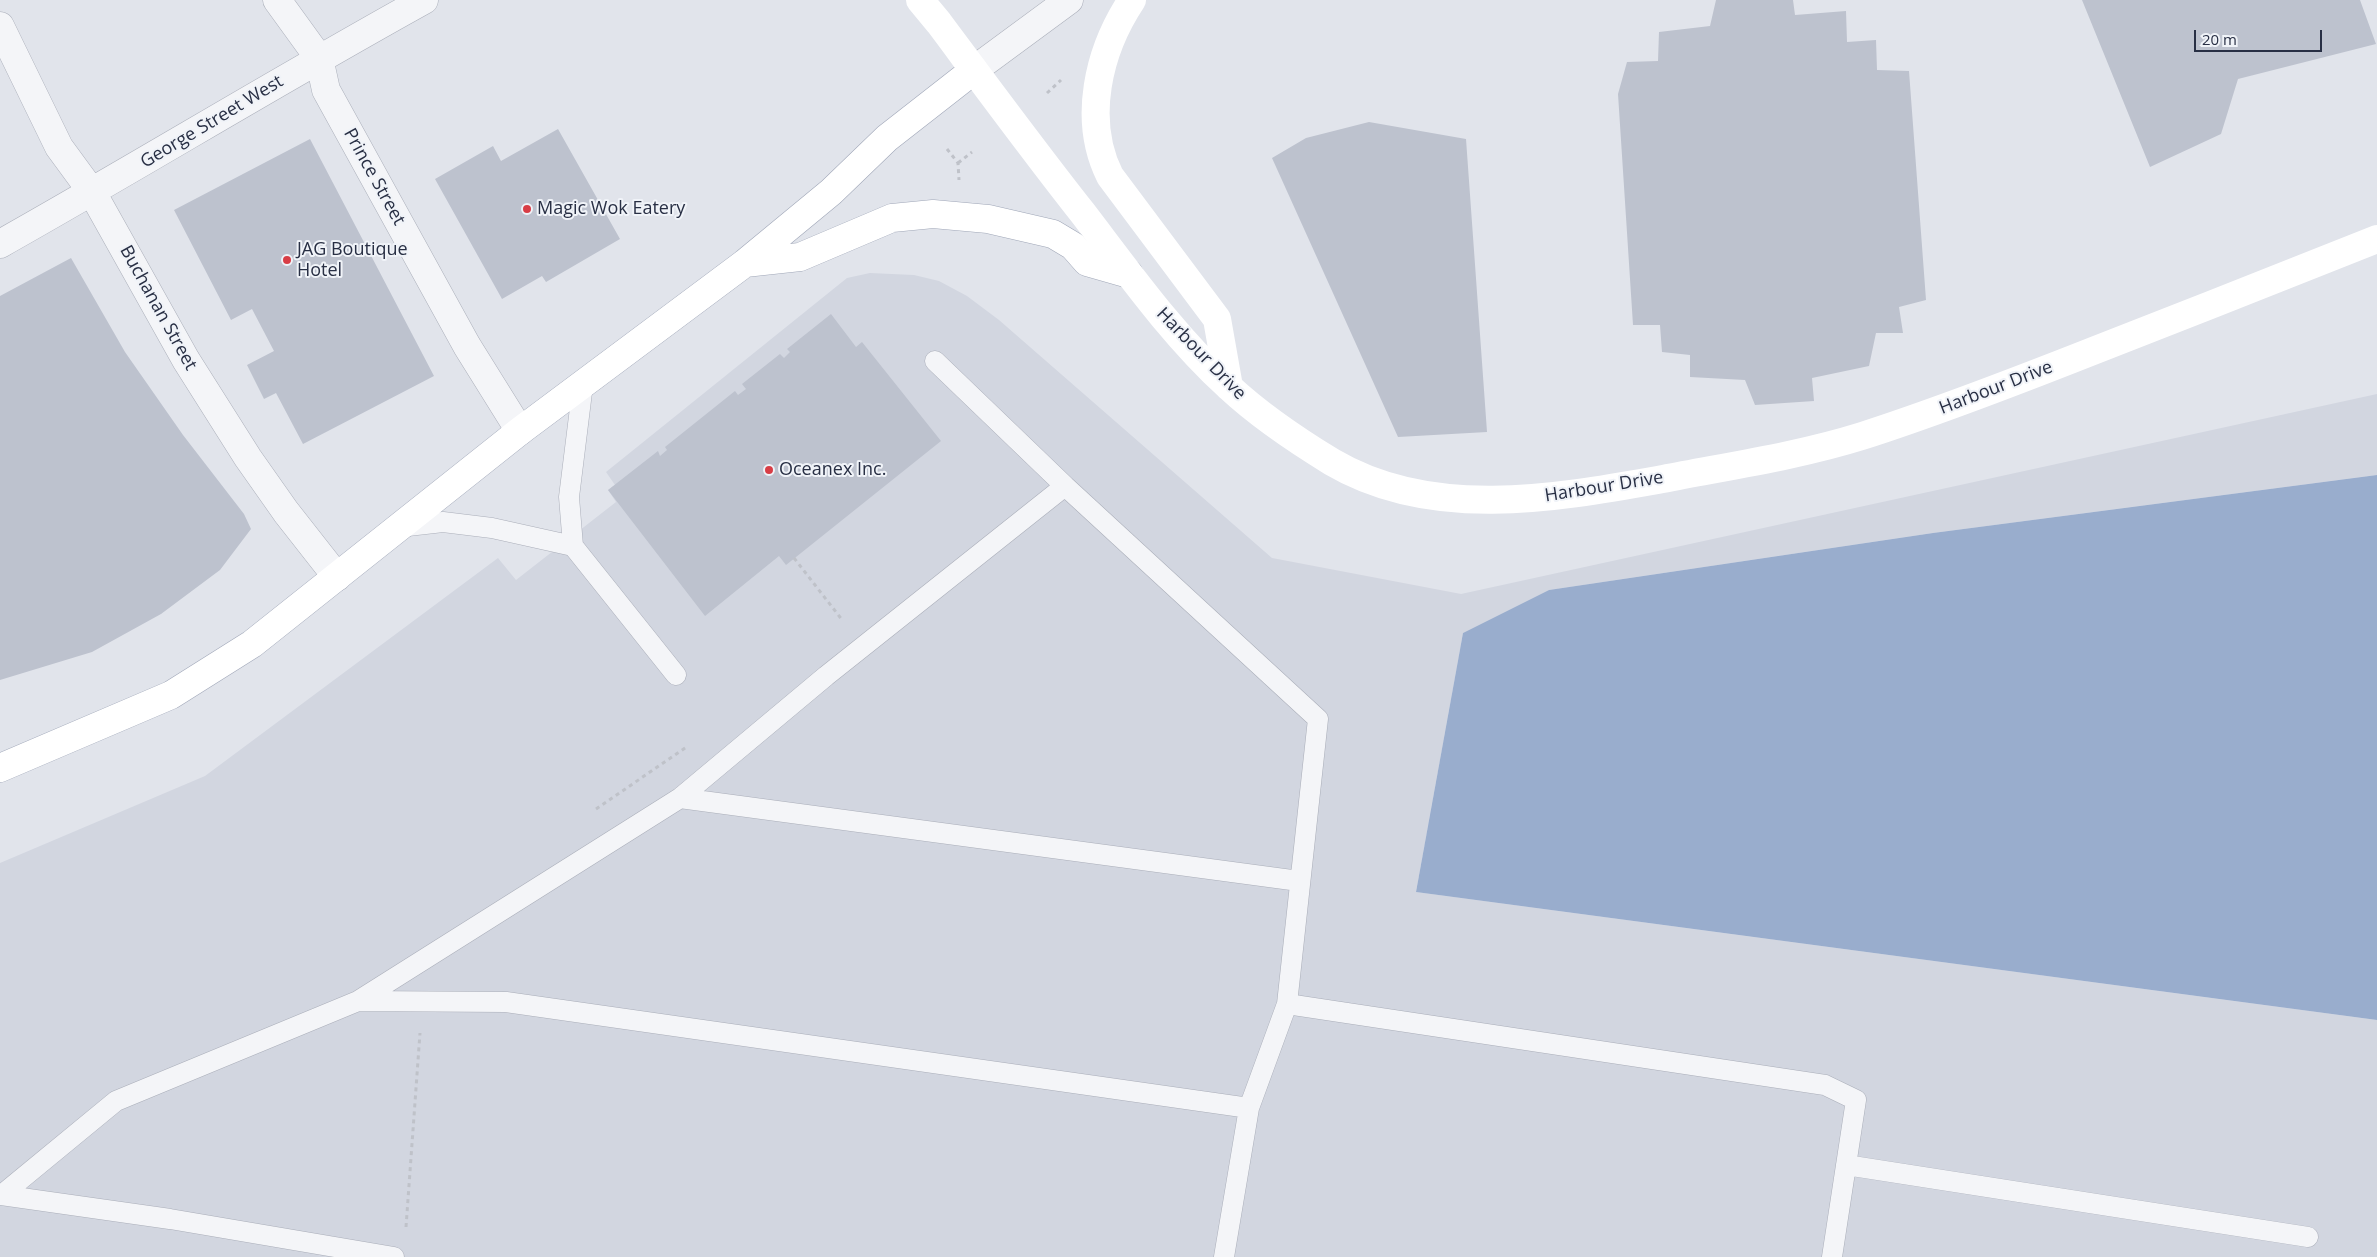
<!DOCTYPE html>
<html>
<head>
<meta charset="utf-8">
<style>
	body { margin:0 }
	#map { position:relative; width:2377px; height:1257px; overflow:hidden; background:#e1e4eb; font-family:"Open Sans",sans-serif }
	canvas { display:block }
	.scale { position:absolute; left:2194px; top:30px; width:128px; height:22px; box-sizing:border-box; border:2px solid #282f44; border-top:0; padding-left:6px; font-size:15px; line-height:18px; white-space:nowrap; color:#282f44; -webkit-text-stroke:4px #f0f3f8; paint-order:stroke }
</style>
</head>
<body>
<div id="map">
<canvas width="2377" height="1257"></canvas>
<div class="scale">20 m</div>
</div>
<script>
const context = document.querySelector('canvas').getContext('2d');
context.lineJoin = 'round';
function fillPath(path, color) {
  context.fillStyle = color;
  context.fill(path, 'evenodd');
}
function trace(path, color, width, dash) {
  context.strokeStyle = color;
  context.lineWidth = width;
  context.lineCap = dash ? 'butt' : 'round';
  context.setLineDash(dash || []);
  context.stroke(path);
}
function drawText(font, color, halo, rows, align = 'center') {
  context.font = font + ' "Open Sans",sans-serif';
  context.lineWidth = 4;
  context.setLineDash([]);
  context.textBaseline = 'middle';
  context.strokeStyle = halo;
  context.fillStyle = color;
  for (const [text, x, y, turn = 0] of rows) {
    context.save();
    context.translate(x, y);
    context.rotate((+turn || 0) * Math.PI / 180);
    context.textAlign = isNaN(turn) ? turn : align;
    if (halo) context.strokeText(text, 0, 0);
    context.fillText(text, 0, 0);
    context.restore();
  }
}
const built = new Path2D(`
	M 870,273 L 914,275 L 939,281 L 967,296 L 999,320 L 1272,558 L 1461,594 L 2377,394 L 2377,475 L 1933,533 L 1549,590 L 1463,633 L 1416,892 L 2377,1020 L 2377,1257 L 0,1257 L 0,863 L 205,776 L 498,558 L 516,580 L 616,502 L 608,490 L 615,485 L 606,472 L 847,278 Z`);
const water = new Path2D(`
	M 2377,475 L 2377,1020 L 1416,892 L 1463,633 L 1549,590 L 1933,533 Z`);
const building = new Path2D(`
	M 1716,0 L 1793,0 L 1795,15 L 1846,11 L 1847,42 L 1876,40 L 1877,70 L 1909,71 L 1926,300 L 1899,307 L 1903,333 L 1876,333 L 1869,366 L 1812,378 L 1814,401 L 1755,405 L 1745,380 L 1690,377 L 1690,355 L 1662,352 L 1660,325 L 1633,325 L 1618,94 L 1627,62 L 1658,61 L 1659,32 L 1710,26 Z
	M 2082,0 L 2360,0 L 2376,44 L 2238,79 L 2221,134 L 2150,167 Z
	M 1369,122 L 1466,139 L 1487,432 L 1398,437 L 1272,158 L 1306,138 Z
	M 558,129 L 620,239 L 546,282 L 542,276 L 502,299 L 435,179 L 493,146 L 501,161 Z
	M 310,139 L 434,376 L 303,444 L 276,393 L 264,399 L 247,365 L 274,351 L 252,309 L 231,320 L 174,210 Z
	M 71,258 L 125,352 L 183,435 L 244,514 L 251,529 L 220,570 L 161,614 L 92,652 L 0,680 L 0,296 Z
	M 831,314 L 856,347 L 862,342 L 941,441 L 786,565 L 779,556 L 705,616 L 608,490 L 658,451 L 660,456 L 667,450 L 665,447 L 735,391 L 738,395 L 746,389 L 742,384 L 780,354 L 784,358 L 790,352 L 787,349 Z`);
const path = new Path2D(`
	M 1047,93 L 1061,80
	M 947,149 L 958,163 L 959,180
	M 958,163 L 972,152
	M 794,558 L 843,621
	M 596,809 L 688,746
	M 406,1227 L 420,1033`);
const service = new Path2D(`
	M 935,361 L 1065,486
	M 583,384 L 569,497 L 573,546 L 676,675
	M 399,527 L 443,522 L 492,528 L 573,546
	M 680,798 L 826,676 L 1065,486 L 1318,719 L 1287,1004 L 1249,1108 L 1224,1257
	M 358,1001 L 680,798 L 1299,881
	M 1287,1004 L 1825,1085 L 1856,1100 L 1832,1257
	M 1846,1165 L 2308,1237
	M 3,1194 L 116,1101 L 358,1001 L 506,1002 L 1249,1108
	M 0,1195 L 170,1219 L 394,1257`);
const minor = new Path2D(`
	M 277,0 L 319,58 L 326,90 L 467,346 L 520,431
	M 0,26 L 59,147 L 92,192 L 186,360 L 248,458 L 286,512 L 337,577
	M 0,244 C 142,164 281,79 424,0`);
const tertiary = new Path2D(`
	M 974,70 L 1069,0`);
const secondary = new Path2D(`
	M 920,0 L 939,23 C 986,86 1033,150 1082,212 C 1128,272 1173,336 1229,387 C 1260,416 1296,440 1332,462 C 1432,521 1556,498 1663,479 C 1729,466 1798,456 1862,436 C 1940,411 2017,381 2093,351 C 2188,314 2282,277 2377,239
	M 1132,0 C 1098,51 1082,120 1110,176 L 1217,319 L 1229,387`);
const primary = new Path2D(`
	M 745,263 L 800,257 L 892,218 L 933,214 L 988,219 L 1053,234 L 1073,246 L 1087,262 L 1129,274
	M 0,768 L 171,695 L 252,644 L 520,431 L 745,263 L 831,192 L 887,138 L 974,70`);
const markers = [
	[527,209,5,"#d83d46"],
	[287,260,5,"#d83d46"],
	[769,470,5,"#d83d46"]
];
const streetNames = [
	["George Street West",212,122,-31],
	["Prince Street",374,177,61],
	["Buchanan Street",158,308,61],
	["Harbour Drive",1201,354,46],
	["Harbour Drive",1996,388,-21],
	["Harbour Drive",1604,487,-9]
];
const poiNames = [
	["Magic Wok Eatery",537,209],
	["JAG Boutique",297,250],
	["Hotel",297,271],
	["Oceanex Inc.",779,470]
];
fillPath(built, '#d2d6e0');
fillPath(water, '#99adcd');
fillPath(building, '#bdc2ce');
trace(service, '#aaaeb9', 21);
trace(minor, '#aaaeb9', 29);
trace(tertiary, '#aaaeb9', 29);
trace(primary, '#9fa6b7', 29);
trace(path, '#bfc2c9', 3, [4, 4]);
trace(service, '#f4f5f8', 20);
trace(minor, '#f4f5f8', 28);
trace(tertiary, '#f4f5f8', 28);
trace(secondary, '#fff', 28);
trace(primary, '#fff', 28);
for (const [x, y, r, color] of markers) {
  const dot = new Path2D();
  dot.arc(x, y, r, 0, 2 * Math.PI);
  context.fillStyle = color;
  context.fill(dot);
  trace(dot, '#f0f3f8', 2);
}
drawText('18px', '#282f44', '#f0f3f8', streetNames);
drawText('18px', '#282f44', '#f0f3f8', poiNames, 'left');
</script>
</body>
</html>
